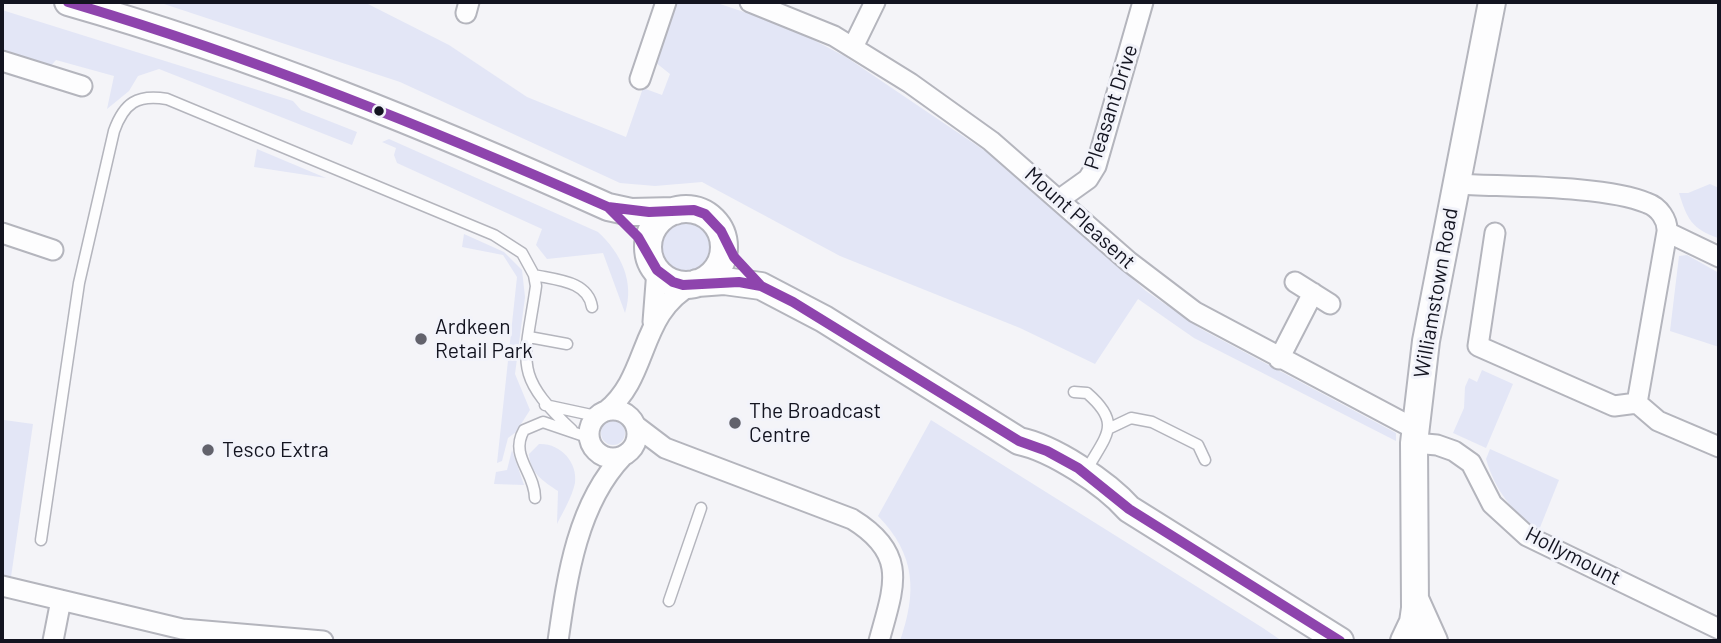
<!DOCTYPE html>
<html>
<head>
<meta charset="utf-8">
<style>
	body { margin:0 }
	#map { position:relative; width:1721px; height:643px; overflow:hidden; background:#f4f4f8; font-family:Barlow,sans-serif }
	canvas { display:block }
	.frame { position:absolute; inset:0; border:4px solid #131420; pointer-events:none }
</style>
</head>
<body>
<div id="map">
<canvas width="1721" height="643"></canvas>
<div class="frame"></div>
</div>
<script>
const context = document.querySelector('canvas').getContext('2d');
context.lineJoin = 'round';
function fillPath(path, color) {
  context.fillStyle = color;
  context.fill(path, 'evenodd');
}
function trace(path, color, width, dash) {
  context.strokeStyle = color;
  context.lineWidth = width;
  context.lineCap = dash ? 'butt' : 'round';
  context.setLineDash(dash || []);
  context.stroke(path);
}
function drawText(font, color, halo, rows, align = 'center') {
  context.font = font + ' Barlow,sans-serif';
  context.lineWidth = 6;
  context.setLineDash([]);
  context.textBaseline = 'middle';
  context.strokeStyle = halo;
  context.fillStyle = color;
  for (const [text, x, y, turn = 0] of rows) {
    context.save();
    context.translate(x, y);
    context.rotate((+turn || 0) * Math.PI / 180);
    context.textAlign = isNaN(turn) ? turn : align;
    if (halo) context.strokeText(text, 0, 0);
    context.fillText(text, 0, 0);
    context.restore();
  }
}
const green = new Path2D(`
	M 158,2 L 364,2 L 449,45 L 527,97 L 626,137 L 643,88 L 662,95 L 670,74 L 655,62 L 671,7 L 676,2 L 714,2 L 789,27 L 846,57 L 988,153 L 1030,186 L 1146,291 L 1201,329 L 1396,433 L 1396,441 L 1194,338 L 1138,299 L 1095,364 L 1020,328 L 840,256 L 702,182 L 655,186 L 620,183 L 400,82 Z
	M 2,10 L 293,101 L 301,110 L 357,132 L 352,145 L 159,69 L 138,76 L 129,91 L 107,109 L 114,76 L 56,60 L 49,68 L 2,55 Z
	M 389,139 L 598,232 C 621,253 635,282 625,313 L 603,253 L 547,259 L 536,245 L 542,229 L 397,163 L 394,155 L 396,148 L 382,142 Z
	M 257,149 L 326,178 L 254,167 Z
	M 1710,184 L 1719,188 L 1718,238 C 1692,229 1687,219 1679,193 L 1688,193 Z
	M661 247a25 25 0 1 1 50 0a25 25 0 1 1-50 0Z
	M 464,234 L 504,252 L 522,270 L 525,297 L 515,374 L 530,410 L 516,432 L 508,438 L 502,461 L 497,463 L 517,277 L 503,255 L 462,247 Z
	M 1687,255 L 1719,273 L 1719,347 L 1670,331 L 1679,256 Z
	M 1482,370 L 1513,384 L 1486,448 L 1453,433 L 1464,408 L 1465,387 L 1469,378 L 1477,382 Z
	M 4,420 L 33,424 L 11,577 L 2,575 Z
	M 931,420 L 1263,628 L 1282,641 L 900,641 C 917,592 916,555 878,516 Z
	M601 433a12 12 0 1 1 24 0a12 12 0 1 1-24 0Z
	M 539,444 C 560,443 578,462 575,483 C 572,497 563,512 557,524 L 558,491 C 543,481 530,473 529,454 Z
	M 1490,449 L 1559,480 L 1539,530 C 1511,510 1496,492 1486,459 Z
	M 512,450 L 524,485 L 494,484 L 496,472 L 507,470 Z`);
const lane = new Path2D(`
	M 534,275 C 557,280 588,281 592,307
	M 529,337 L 567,344
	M 1074,392 L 1087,393 C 1123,424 1106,435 1086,471
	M 545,405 L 596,416
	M 1110,428 L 1131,418 L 1152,422 L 1198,445 L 1205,460
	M 535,498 C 535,472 509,456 524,430 L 543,422 L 590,438
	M 41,540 L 79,283 L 114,131 C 124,103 137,94 167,99 L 494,235 L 522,253 L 534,275 L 536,286 C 525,363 511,373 572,430
	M 669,601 L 701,508`);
const street = new Path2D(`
	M 750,2 L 834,36 L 910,83 L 991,141 L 1128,261 L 1195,312 L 1415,429
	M 466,13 L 469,2
	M 853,47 L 875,2
	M 2,61 L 82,86
	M 640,79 L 666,2
	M 1456,184 C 1505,187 1605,185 1647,203 C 1659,207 1668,220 1667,232 L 1637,403
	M 1060,199 L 1088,179 L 1096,166 L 1143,2
	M 1667,232 L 1719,257
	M 2,233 L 53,250
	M 1495,233 L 1478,346 L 1614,406 L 1637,403 L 1658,421 L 1719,447
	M 1295,282 L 1330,304
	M 653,322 L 657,270
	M 1279,359 L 1313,293
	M589 434a24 24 0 1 1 48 0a24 24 0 1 1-48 0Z
	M 606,411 C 650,376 638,313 693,284
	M 636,426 L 665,448 L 852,519 C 909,554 894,586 879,641
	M 1414,443 L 1437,445 L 1454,451 L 1471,463 L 1492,504 L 1527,536 L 1719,629
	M 2,586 L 182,629 L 323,641
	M 53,641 L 61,600
	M 558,641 C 567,578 577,504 623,456`);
const secondary = new Path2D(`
	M 68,2 C 254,55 432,128 608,207 L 631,212 L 675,211
	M648 247a38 38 0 1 1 76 0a38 38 0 1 1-76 0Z
	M 697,283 L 724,281 L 761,286 L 824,319 L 1019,441 C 1053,448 1106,483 1129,509 L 1340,641
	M 1416,601 L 1434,641
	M 1404,641 L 1413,622 L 1415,608 L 1414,443 L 1426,341 L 1492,2`);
const bus1 = new Path2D(`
	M 68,2 C 253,57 431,129 608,207 L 649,212 L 694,210 L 705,214 L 721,231 L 734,257 L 761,286
	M 608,207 L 638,237 L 657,270 L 673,282 L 683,285 L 739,282 L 761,286 L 793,302 L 1019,441 L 1047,451 L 1078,468 L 1129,509 L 1340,641`);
const markers = [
	[379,111,6,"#131420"],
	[421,339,7,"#62626c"],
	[735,423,7,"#62626c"],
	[208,450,7,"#62626c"]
];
const streetNames = [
	["Pleasant Drive",1111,107,-72],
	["Mount Pleasent",1080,218,42],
	["Williamstown Road",1436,293,-80],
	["Hollymount",1573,556,27]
];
const poiNames = [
	["Ardkeen",435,327],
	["Retail Park",435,351],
	["The Broadcast",749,411],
	["Centre",749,435],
	["Tesco Extra",222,450]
];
fillPath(green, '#e3e6f6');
trace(lane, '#b4b5bd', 13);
trace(street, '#b4b5bd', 23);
trace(secondary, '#b4b5bd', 30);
trace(lane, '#fdfdfe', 10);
trace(street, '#fdfdfe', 19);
trace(secondary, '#fdfdfe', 26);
trace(bus1, '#8e44ad', 10);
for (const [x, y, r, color] of markers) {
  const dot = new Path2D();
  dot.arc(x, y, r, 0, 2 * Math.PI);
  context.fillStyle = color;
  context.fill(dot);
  trace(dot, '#f2f3fa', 2.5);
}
drawText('21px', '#131420', '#f2f3fa', streetNames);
drawText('21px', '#131420', '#f2f3fa', poiNames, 'left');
</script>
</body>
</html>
